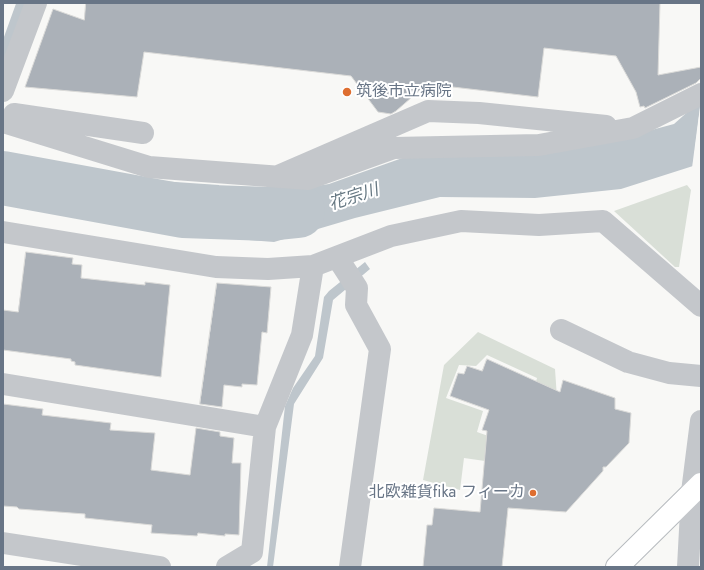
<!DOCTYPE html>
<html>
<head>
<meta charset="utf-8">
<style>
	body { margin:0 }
	#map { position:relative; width:704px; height:570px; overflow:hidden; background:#f8f8f6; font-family:Jost,sans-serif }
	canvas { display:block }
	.frame { position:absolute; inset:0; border:4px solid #687586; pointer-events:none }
</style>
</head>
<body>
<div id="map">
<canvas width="704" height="570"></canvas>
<div class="frame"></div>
</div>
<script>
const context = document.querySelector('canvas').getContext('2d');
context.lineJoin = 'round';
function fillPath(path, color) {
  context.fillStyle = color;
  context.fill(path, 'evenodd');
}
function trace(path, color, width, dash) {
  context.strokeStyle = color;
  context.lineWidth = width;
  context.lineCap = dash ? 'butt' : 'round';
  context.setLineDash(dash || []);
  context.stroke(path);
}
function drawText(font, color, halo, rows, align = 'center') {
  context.font = font + ' Jost,"Noto Sans JP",sans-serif';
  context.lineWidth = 4;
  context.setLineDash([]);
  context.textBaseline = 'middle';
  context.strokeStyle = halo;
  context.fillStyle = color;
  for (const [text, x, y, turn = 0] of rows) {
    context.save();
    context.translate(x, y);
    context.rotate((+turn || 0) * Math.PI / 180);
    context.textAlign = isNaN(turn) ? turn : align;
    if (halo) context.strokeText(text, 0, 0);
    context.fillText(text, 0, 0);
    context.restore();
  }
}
const green = new Path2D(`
	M 687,185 L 691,190 L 679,267 L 675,267 L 614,211 Z
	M 478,332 L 555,369 L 557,398 L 534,389 L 537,378 L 487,355 L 476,366 L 459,365 L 446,398 L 483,411 L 477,432 L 494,438 L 485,461 L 464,458 L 460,490 L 423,480 L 444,365 Z`);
const water = new Path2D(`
	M 701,100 L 693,166 L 621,189 L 535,198 L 440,197 L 355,218 L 274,242 L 223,238 L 225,186 L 290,190 L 329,184 L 408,156 L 614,140 L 674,124 Z
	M 3,153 L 146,180 L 219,185 L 215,237 L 166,233 L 3,201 Z
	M 365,262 L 370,269 L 333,300 L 323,358 L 294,404 L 273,567 L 267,567 L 285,406 L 293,388 L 315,356 L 324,297 L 329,291 Z`);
const pier = new Path2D(`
	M 701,99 L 701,164 L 692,168 Z`);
const stream = new Path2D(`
	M 3,53 L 21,3`);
const river = new Path2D(`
	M 3,178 L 183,211 L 269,214 L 298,211`);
const building = new Path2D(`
	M 86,3 L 660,3 L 658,75 L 701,67 L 701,78 L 696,83 L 645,108 L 644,106 L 640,107 L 636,92 L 616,56 L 544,48 L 538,97 L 427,84 L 396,111 L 391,114 L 378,112 L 351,76 L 144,52 L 137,97 L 25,87 L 53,9 L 84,20 Z
	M 26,252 L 73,258 L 72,264 L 82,265 L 81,278 L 145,285 L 145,282 L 170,285 L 161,377 L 75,365 L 75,362 L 71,361 L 71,359 L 3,350 L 3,310 L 18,312 Z
	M 217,283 L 271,287 L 267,333 L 262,332 L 257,385 L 242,384 L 242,387 L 224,385 L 222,407 L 200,404 Z
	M 487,359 L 560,392 L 563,380 L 615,398 L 615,409 L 631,413 L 629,443 L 606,467 L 603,467 L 603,471 L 566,512 L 508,508 L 502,567 L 423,567 L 427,525 L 432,525 L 434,508 L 480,512 L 487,431 L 482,430 L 489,410 L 450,396 L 458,373 L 464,374 L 467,366 L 482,371 Z
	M 3,404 L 43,409 L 42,415 L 111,423 L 110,430 L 155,433 L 151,470 L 190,475 L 196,428 L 220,432 L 220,436 L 234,438 L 232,463 L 241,463 L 239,535 L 225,534 L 225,536 L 198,533 L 197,536 L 151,533 L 152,525 L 85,518 L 85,514 L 19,509 L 17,507 L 3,506 Z`);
const minor = new Path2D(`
	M 3,91 L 36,3
	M 14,114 L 143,133
	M 3,122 L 149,167 L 308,179 L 394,148 L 539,145 L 633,128 L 701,94
	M 278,176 L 428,111 L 479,113 L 606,126
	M 3,232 L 216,267 L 268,269 L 313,266 L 391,236 L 461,221 L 539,225 L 603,221 L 701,306
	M 337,257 L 357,288 L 356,305 L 380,349 L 350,567
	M 561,330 L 628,362 L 669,373 L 701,376
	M 3,384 L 265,427
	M 3,543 L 160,567
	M 227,567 L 252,552 L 265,427 L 302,335 L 313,266
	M 688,567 L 692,492 L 701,421`);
const major = new Path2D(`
	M 617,567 L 701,484`);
const markers = [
	[347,92,5,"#de6e30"],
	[533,493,4,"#de6e30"]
];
const poiNames = [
	["筑後市立病院",356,92],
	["北欧雑貨fika フィーカ",525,493,"right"]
];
const waterNames = [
	["花宗川",354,198,-18]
];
fillPath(green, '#d9dfd7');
fillPath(water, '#bec6cc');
fillPath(pier, '#f8f8f6');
trace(stream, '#bec6cc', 9);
trace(river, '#bec6cc', 54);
fillPath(building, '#abb1b8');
trace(building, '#dadad8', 1);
trace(major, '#b7bbbf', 24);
trace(minor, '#c4c7cb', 22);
trace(major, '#fff', 22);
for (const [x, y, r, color] of markers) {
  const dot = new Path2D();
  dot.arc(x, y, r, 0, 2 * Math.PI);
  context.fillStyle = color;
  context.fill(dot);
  trace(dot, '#fff', 1.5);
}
drawText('16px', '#687586', '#fff', poiNames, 'left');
drawText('italic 17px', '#647681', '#fff', waterNames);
</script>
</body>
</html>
